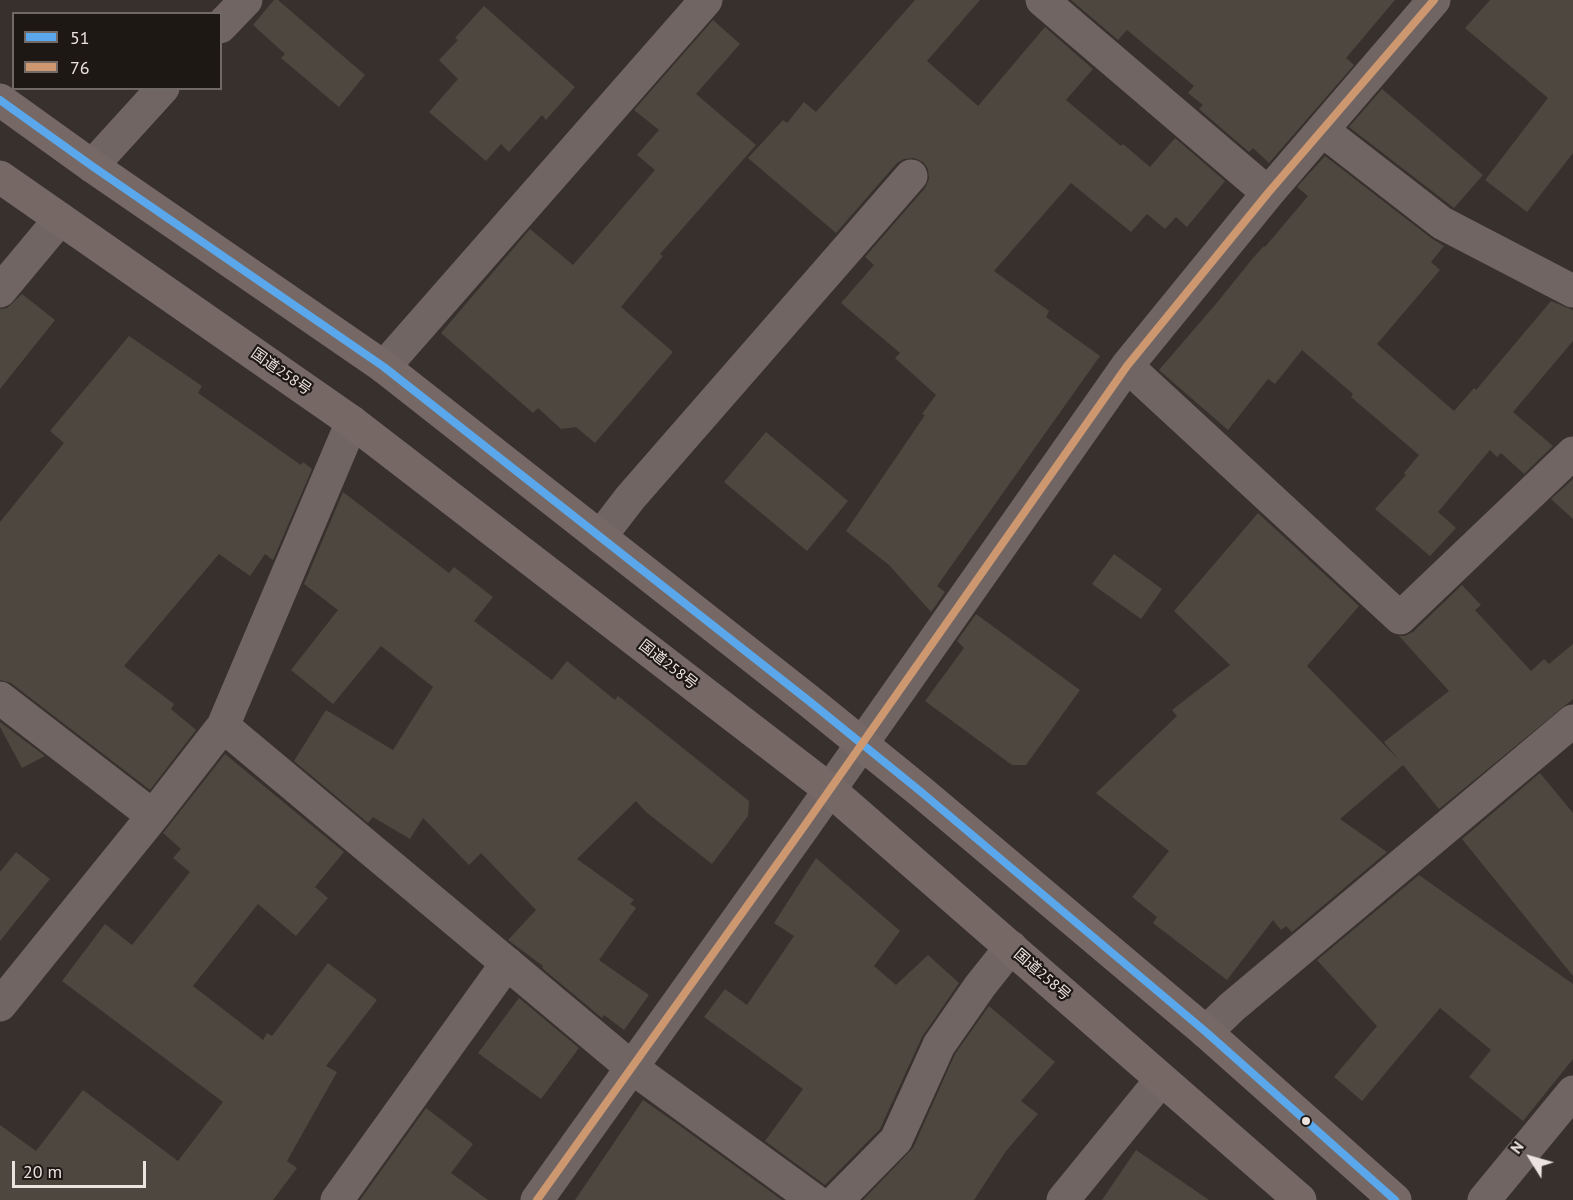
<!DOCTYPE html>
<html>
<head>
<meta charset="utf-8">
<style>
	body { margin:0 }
	#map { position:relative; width:1573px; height:1200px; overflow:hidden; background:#37302c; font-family:"PT Sans",sans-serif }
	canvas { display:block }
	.legend { position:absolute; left:12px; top:12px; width:210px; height:78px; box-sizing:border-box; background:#1e1815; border:2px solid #706966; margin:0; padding:8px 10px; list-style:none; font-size:18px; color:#ece3df }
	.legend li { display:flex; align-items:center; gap:12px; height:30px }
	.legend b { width:30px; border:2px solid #706966 }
	.north { position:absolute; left:1501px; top:1128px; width:60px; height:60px; -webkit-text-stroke:4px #1e1815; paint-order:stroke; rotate:307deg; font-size:16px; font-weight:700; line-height:24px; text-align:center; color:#ece3df }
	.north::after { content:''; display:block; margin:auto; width:21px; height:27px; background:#ece3df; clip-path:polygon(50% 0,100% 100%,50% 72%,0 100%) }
	.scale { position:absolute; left:12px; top:1161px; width:134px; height:27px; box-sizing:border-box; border:3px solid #ece3df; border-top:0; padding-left:8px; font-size:18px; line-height:21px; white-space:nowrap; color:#ece3df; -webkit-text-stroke:4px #1e1815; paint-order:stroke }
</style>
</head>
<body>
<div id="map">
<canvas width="1573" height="1200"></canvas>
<ul class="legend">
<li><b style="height:8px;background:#5aa8eb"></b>51</li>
<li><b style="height:8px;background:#cd976f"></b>76</li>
</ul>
<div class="north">N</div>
<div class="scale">20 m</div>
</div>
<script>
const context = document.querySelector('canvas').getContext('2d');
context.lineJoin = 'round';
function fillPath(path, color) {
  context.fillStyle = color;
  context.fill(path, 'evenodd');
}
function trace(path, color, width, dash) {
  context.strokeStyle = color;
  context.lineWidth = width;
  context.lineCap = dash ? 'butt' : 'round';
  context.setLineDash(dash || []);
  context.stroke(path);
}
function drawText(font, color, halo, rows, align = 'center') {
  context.font = font + ' "PT Sans","Noto Sans JP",sans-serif';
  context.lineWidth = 4.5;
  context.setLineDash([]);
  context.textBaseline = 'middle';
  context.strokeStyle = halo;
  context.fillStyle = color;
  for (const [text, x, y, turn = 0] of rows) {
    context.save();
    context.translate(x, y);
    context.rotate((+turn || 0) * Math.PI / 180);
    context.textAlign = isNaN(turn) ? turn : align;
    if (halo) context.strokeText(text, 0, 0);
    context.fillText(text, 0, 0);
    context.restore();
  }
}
const building = new Path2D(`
	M 274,0 L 278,0 L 365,75 L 339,107 L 281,58 L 285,54 L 253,25 Z
	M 915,0 L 980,0 L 927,61 L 978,106 L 1045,27 L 1093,69 L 1066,100 L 1121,146 L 1123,144 L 1150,167 L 1175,138 L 1225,181 L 1187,227 L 1176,217 L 1165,229 L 1147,214 L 1131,232 L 1071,183 L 994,271 L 1049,311 L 1046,317 L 1100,356 L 937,586 L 945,592 L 931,612 L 889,565 L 846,531 L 925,415 L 922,414 L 936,395 L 895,358 L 900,353 L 841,303 L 874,265 L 865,257 L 925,188 L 929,179 L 928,169 L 923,162 L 914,158 L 904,159 L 897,163 L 836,233 L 748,158 L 783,120 L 787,123 L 804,102 L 816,112 Z
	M 1071,0 L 1395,0 L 1346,58 L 1354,65 L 1269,163 L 1253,148 L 1249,152 L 1199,109 L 1203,105 L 1188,93 L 1194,86 L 1127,30 L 1118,40 Z
	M 1490,0 L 1573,0 L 1573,153 L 1527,212 L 1485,180 L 1548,98 L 1465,28 Z
	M 484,6 L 575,87 L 546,120 L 542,115 L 509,152 L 501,144 L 486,161 L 429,112 L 458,79 L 439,60 L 458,40 L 455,38 Z
	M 713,20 L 740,44 L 696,94 L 756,145 L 660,254 L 663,256 L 621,307 L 673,352 L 595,443 L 576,427 L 561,429 L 538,408 L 533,413 L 441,333 L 530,229 L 573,265 L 655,170 L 637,155 L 659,130 L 634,110 Z
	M 1382,89 L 1483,175 L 1454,208 L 1349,127 Z
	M 1325,156 L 1431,238 L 1444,246 L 1431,262 L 1440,270 L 1377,344 L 1454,411 L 1474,388 L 1476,390 L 1551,301 L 1573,310 L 1573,341 L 1513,412 L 1553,446 L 1524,474 L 1501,453 L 1497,457 L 1490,450 L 1438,512 L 1456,528 L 1430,556 L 1375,509 L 1406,475 L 1404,473 L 1419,455 L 1351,397 L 1353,394 L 1302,350 L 1275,384 L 1268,379 L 1228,430 L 1159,370 L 1215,305 L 1253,258 L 1264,246 L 1265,247 L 1308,196 L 1297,187 Z
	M 22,294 L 55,320 L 0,389 L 0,309 L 7,308 Z
	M 129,336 L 202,386 L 198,393 L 301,465 L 303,462 L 312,469 L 273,560 L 265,554 L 250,576 L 219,554 L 124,666 L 174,704 L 171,709 L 196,730 L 150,790 L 11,683 L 0,680 L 0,522 L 64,443 L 50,431 Z
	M 766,432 L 848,501 L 807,551 L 724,482 Z
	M 1573,479 L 1573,519 L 1551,499 Z
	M 343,492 L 449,573 L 454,567 L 493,597 L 474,621 L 552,680 L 567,661 L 615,700 L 618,696 L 749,801 L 748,816 L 712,864 L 646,812 L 636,801 L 577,859 L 634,900 L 630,904 L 636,908 L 599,960 L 649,995 L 624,1030 L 604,1015 L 602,1018 L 542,968 L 543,966 L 508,940 L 536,910 L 481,853 L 469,865 L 423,818 L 410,839 L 373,817 L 368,823 L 294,761 L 326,710 L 393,750 L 433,687 L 381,646 L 333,704 L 291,670 L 338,610 L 304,584 Z
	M 1258,513 L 1359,606 L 1307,666 L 1399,760 L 1384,742 L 1449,691 L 1399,636 L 1405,636 L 1413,632 L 1462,585 L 1481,605 L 1475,610 L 1531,671 L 1544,659 L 1549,664 L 1573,644 L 1573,699 L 1439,809 L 1403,765 L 1340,819 L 1387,852 L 1292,932 L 1286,926 L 1281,930 L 1273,920 L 1227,980 L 1153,923 L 1157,917 L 1132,897 L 1169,851 L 1096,793 L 1177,716 L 1172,710 L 1230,665 L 1174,611 Z
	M 1114,554 L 1162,589 L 1141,619 L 1092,584 Z
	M 976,614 L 1080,690 L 1026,765 L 1012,765 L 925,701 L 964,648 L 957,641 Z
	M 0,722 L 45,756 L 22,768 L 0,727 Z
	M 225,754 L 344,852 L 315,887 L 328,898 L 296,936 L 258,904 L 193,986 L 263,1040 L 267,1033 L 272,1036 L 328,963 L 377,1000 L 326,1066 L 337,1072 L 287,1161 L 297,1168 L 273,1200 L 0,1200 L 0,1125 L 36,1151 L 83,1090 L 178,1161 L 223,1102 L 62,981 L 105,924 L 132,945 L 190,872 L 173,858 L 181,849 L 163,833 Z
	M 1540,773 L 1573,813 L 1573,976 L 1462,839 Z
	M 16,852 L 50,879 L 0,941 L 0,872 Z
	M 816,858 L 900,931 L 874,966 L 896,985 L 928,955 L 959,983 L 922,1037 L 880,1129 L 825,1185 L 765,1141 L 803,1089 L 704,1017 L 725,989 L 747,1005 L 794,936 L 774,923 Z
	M 1419,875 L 1573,984 L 1573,1059 L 1523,1121 L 1469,1077 L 1491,1050 L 1440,1008 L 1362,1101 L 1334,1077 L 1377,1026 L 1317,960 Z
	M 519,998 L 579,1048 L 541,1099 L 478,1053 Z
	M 989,1006 L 1055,1062 L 1021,1101 L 1038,1114 L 1006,1151 L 974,1200 L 863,1200 L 913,1148 L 955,1054 Z
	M 643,1100 L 676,1123 L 782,1200 L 575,1200 Z
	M 426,1108 L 473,1144 L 451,1173 L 488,1200 L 360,1200 Z
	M 1136,1150 L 1209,1200 L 1102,1200 Z`);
const minor = new Path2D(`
	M 1042,0 L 1268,193
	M 220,27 L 246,0
	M 1322,130 L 1442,223 L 1573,291
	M 92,166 L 163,88
	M 0,291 L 60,219
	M 1127,366 L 1400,618 L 1573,453
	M 384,367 L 706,0
	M 600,537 L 630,498 L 911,176
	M 0,698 L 153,816
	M 223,726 L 631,1067 L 814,1200
	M 0,1005 L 153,816 L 223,726 L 352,422
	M 1206,1032 L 1232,1007 L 1573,721
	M 337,1200 L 507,963
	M 537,1200 L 805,825 L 1127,366 L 1268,193 L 1434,0
	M 837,1200 L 896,1140 L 939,1045 L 980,986 L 1011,947
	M 1063,1200 L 1161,1080
	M 1484,1200 L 1573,1092`);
const trunk = new Path2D(`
	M 0,100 L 92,166 L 384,367 L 809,701 L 920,791 L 1206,1032 L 1395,1200
	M 0,177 L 352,422 L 830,790 L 1300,1200`);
const bus1 = new Path2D(`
	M 0,100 L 92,166 L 384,367 L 809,701 L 920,791 L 1206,1032 L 1395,1200`);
const bus2 = new Path2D(`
	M 537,1200 L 805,825 L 1127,366 L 1268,193 L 1434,0`);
const markers = [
	[1306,1121,5,"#ece3df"]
];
const streetNames = [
	["国道258号",281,372,35],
	["国道258号",668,665,38],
	["国道258号",1042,975,41]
];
fillPath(building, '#4e4740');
trace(minor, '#716563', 33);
trace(trunk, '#766865', 33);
trace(bus1, '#5aa8eb', 8);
trace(bus2, '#cd976f', 8);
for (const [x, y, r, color] of markers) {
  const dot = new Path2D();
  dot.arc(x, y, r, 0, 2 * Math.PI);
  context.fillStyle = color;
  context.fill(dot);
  trace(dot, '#1e1815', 2);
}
drawText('15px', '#ece3df', '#1e1815', streetNames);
</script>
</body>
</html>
